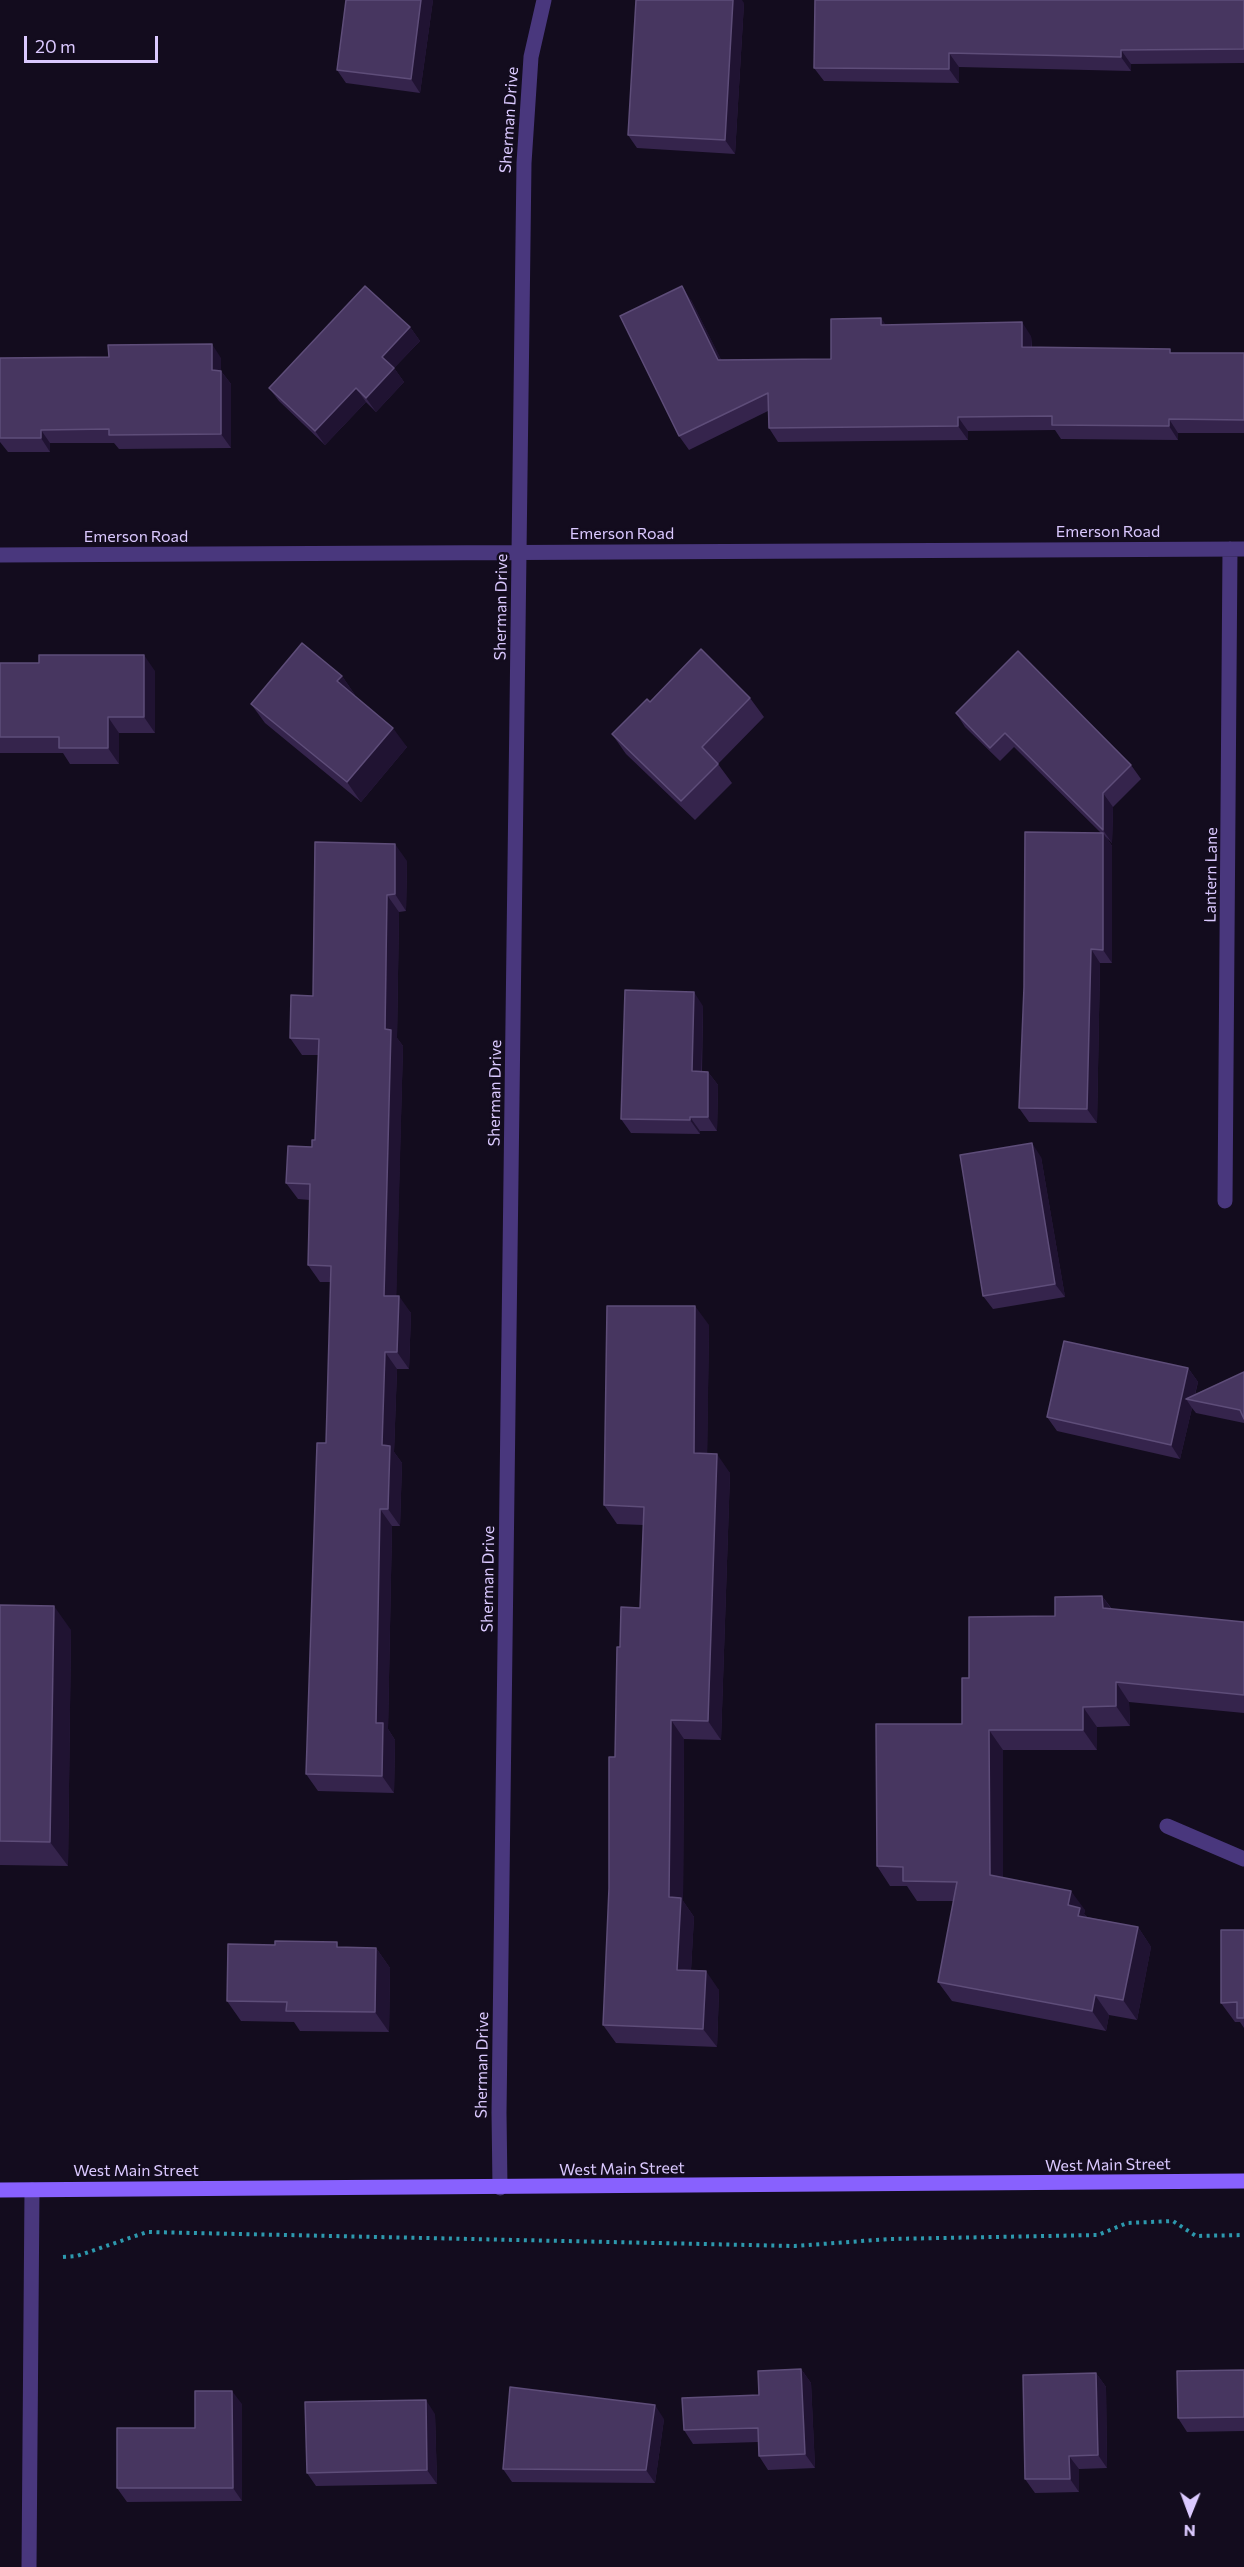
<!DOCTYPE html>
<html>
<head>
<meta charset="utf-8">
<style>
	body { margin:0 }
	#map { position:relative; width:1244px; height:2567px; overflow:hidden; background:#130c1e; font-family:Commissioner,sans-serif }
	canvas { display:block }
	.north { position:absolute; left:1160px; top:2483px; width:60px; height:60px; -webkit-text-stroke:4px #130c1e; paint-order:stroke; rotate:181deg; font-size:16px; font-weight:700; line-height:24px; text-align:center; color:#dbc9ff }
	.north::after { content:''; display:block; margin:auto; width:21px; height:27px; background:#dbc9ff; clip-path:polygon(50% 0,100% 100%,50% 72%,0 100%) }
	.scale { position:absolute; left:24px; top:36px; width:134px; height:27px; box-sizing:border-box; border:3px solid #dbc9ff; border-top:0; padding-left:8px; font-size:18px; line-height:21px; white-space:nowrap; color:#dbc9ff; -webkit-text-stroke:4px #130c1e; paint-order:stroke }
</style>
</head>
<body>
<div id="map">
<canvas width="1244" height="2567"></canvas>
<div class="north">N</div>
<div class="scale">20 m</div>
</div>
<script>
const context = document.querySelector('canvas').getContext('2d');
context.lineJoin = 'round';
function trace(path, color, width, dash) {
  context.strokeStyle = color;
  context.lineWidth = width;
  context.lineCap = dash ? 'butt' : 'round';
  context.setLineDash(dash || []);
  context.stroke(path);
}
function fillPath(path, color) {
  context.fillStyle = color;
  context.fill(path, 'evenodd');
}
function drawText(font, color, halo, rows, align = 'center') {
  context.font = font + ' Commissioner,sans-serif';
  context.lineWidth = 5;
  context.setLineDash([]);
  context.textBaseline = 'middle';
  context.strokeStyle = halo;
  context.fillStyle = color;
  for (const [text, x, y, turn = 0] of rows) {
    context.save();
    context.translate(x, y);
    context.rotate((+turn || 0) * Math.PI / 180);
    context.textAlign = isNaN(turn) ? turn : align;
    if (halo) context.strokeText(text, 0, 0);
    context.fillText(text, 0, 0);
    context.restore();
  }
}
const path = new Path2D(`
	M 63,2257 L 77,2256 L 147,2232 L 795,2246 L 889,2239 L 1098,2235 L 1127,2223 L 1173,2221 L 1196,2236 L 1244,2235`);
const minor = new Path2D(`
	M 0,555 L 1244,549
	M 1225,1201 L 1230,549
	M 1167,1826 L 1244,1859
	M 500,2188 L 499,2112 L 524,163 L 531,57 L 544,0
	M 29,2567 L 32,2190`);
const secondary = new Path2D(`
	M 0,2190 L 1244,2181`);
const wall = new Path2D(`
	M 346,0 L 433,0 L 420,93 L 346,83 L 337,70 Z
	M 1244,0 L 1244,63 L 1131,64 L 1131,71 L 959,67 L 959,83 L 824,81 L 814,68 Z
	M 744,3 L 735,154 L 637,148 L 628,135 Z
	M 691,300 L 721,360 L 831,359 L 886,325 L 1031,336 L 1032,347 L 1172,353 L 1244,353 L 1244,433 L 1178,433 L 1178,440 L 1061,439 L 1055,430 L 968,431 L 968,440 L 778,442 L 769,428 L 768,411 L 689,450 L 679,436 Z
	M 410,327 L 420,341 L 394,368 L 404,382 L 376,412 L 366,402 L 325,445 L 279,401 L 269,388 Z
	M 0,358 L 221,358 L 221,371 L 231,384 L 231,448 L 119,449 L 114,443 L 50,443 L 50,452 L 8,452 L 0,442 Z
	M 0,663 L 155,671 L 155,733 L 119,733 L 119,764 L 70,764 L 63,753 L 0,753 Z
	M 342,676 L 355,695 L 355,696 L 407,747 L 361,802 L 265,723 L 251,704 Z
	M 750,698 L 764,717 L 718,764 L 732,783 L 695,820 L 626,754 L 612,734 L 650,702 Z
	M 956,713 L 1131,765 L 1141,779 L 1113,807 L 1112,843 L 1106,837 L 1112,846 L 1112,963 L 1100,963 L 1097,1123 L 1029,1122 L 1019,1108 L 1101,833 L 1014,747 L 1000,761 L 965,727 Z
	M 407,861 L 406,911 L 399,912 L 397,1038 L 403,1046 L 396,1296 L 411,1313 L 409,1369 L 397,1369 L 394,1452 L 402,1463 L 400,1526 L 392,1526 L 388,1729 L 395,1740 L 394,1793 L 318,1791 L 306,1774 L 326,1443 L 331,1282 L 320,1282 L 308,1265 L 310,1200 L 298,1199 L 286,1183 L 312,1147 L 315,1140 L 318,1055 L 302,1055 L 290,1038 L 313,996 Z
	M 703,1006 L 702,1071 L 708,1072 L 718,1085 L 717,1131 L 700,1131 L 700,1134 L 631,1133 L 621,1119 Z
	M 1041,1157 L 1065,1297 L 993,1309 L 983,1296 Z
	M 709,1325 L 707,1454 L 730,1473 L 721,1740 L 684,1739 L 683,1901 L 694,1917 L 691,1970 L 719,1990 L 717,2047 L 616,2043 L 603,2025 L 620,1647 L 640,1608 L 643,1525 L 617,1524 L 604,1505 Z
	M 1188,1368 L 1198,1382 L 1195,1395 L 1244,1372 L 1244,1423 L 1196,1413 L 1192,1408 L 1180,1459 L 1057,1431 L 1047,1417 Z
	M 1102,1596 L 1112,1609 L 1244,1622 L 1244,1713 L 1129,1702 L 1130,1726 L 1097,1727 L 1097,1750 L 1003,1750 L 1003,1878 L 1085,1910 L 1084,1914 L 1087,1917 L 1138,1927 L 1151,1947 L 1137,2020 L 1109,2015 L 1106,2031 L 952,2001 L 938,1982 L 954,1901 L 917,1901 L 907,1886 L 890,1886 L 877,1866 L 962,1724 L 969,1678 L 1055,1616 Z
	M 0,1605 L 71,1630 L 68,1866 L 0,1865 Z
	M 1244,1930 L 1244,2028 L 1240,2022 L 1235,2022 L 1221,2003 Z
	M 341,1947 L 376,1948 L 390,1968 L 389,2032 L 300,2031 L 294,2022 L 241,2021 L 227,2001 Z
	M 801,2369 L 811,2383 L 815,2468 L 768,2470 L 759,2456 L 758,2442 L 693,2444 L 684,2430 L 759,2395 Z
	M 1244,2370 L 1244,2431 L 1187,2432 L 1178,2418 Z
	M 1096,2373 L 1106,2387 L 1107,2468 L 1079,2469 L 1079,2492 L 1035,2493 L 1025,2479 Z
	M 242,2404 L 242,2501 L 127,2502 L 117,2488 L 195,2428 Z
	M 435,2414 L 437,2484 L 316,2486 L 307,2473 Z
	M 664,2419 L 655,2483 L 512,2482 L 503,2469 Z`);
const shadedWall = new Path2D(`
	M 421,0 L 433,0 L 420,93 L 411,79 Z
	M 733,0 L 742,0 L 744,3 L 735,154 L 725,140 Z
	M 1121,50 L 1131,64 L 1131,71 L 1121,57 Z
	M 949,53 L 959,67 L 959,83 L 949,69 Z
	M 682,286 L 691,300 L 728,373 L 718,360 Z
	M 881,318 L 891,332 L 881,325 Z
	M 1022,322 L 1031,336 L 1032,360 L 1022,347 Z
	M 410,327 L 420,341 L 394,368 L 404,382 L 376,412 L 366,398 L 382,357 Z
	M 212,344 L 221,358 L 221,384 L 212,370 Z
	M 221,371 L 231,384 L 231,448 L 221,434 Z
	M 356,388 L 366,402 L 325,445 L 315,431 Z
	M 958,417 L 968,431 L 968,440 L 958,426 Z
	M 1169,419 L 1178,433 L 1178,440 L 1169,426 Z
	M 41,430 L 50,443 L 50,452 L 41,438 Z
	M 144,655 L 155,671 L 155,733 L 144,717 Z
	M 342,676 L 355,695 L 351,701 L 337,681 Z
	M 108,717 L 119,733 L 119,764 L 108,748 Z
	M 393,728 L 407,747 L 361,802 L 347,782 Z
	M 1103,793 L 1113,807 L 1112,843 L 1103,830 Z
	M 1103,833 L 1112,846 L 1112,963 L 1103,950 Z
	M 395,844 L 407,861 L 406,911 L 395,894 Z
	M 387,895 L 399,912 L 397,1038 L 403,1046 L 396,1313 L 384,1296 Z
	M 1091,949 L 1100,963 L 1097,1123 L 1087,1109 Z
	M 694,992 L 703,1006 L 701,1085 L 692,1071 Z
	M 708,1072 L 718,1085 L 717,1131 L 708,1117 Z
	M 690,1117 L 700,1131 L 700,1134 L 690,1120 Z
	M 1032,1143 L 1041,1157 L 1065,1297 L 1055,1284 Z
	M 399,1296 L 411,1313 L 409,1369 L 397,1352 Z
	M 695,1306 L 709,1325 L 707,1472 L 694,1453 Z
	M 385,1352 L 397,1369 L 394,1452 L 402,1463 L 400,1526 L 388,1509 L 382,1445 Z
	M 1188,1368 L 1198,1382 L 1193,1401 L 1186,1399 L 1192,1408 L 1180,1459 L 1171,1445 Z
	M 717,1454 L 730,1473 L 721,1740 L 708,1721 Z
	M 380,1509 L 392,1526 L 388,1729 L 395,1740 L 394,1793 L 382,1776 L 376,1723 Z
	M 1102,1596 L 1116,1616 L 1103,1608 Z
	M 54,1606 L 71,1630 L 68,1866 L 50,1842 Z
	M 1116,1682 L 1129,1702 L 1130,1726 L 1116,1706 Z
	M 1083,1707 L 1097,1727 L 1097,1750 L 1083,1730 Z
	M 671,1720 L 684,1739 L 683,1901 L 694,1917 L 690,1988 L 677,1970 L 669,1897 Z
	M 989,1730 L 1003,1750 L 1003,1895 L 990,1875 Z
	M 1071,1891 L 1085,1910 L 1084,1914 L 1094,1927 L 1092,1935 L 1068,1905 Z
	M 1138,1927 L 1151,1947 L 1137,2020 L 1123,2000 Z
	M 376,1948 L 390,1968 L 389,2032 L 375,2012 Z
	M 706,1971 L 719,1990 L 717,2047 L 703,2029 Z
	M 1095,1995 L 1109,2015 L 1106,2031 L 1092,2011 Z
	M 801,2369 L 811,2383 L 815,2468 L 805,2454 Z
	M 1096,2373 L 1106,2387 L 1107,2468 L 1098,2455 Z
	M 232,2391 L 242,2404 L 242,2501 L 233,2488 Z
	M 426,2400 L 435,2414 L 437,2484 L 427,2470 Z
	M 655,2405 L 664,2419 L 655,2483 L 646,2470 Z
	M 1069,2456 L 1079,2469 L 1079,2492 L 1070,2479 Z`);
const building = new Path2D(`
	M 346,0 L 421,0 L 411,79 L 337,70 Z
	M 636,0 L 733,0 L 725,140 L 628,135 Z
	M 815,0 L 1244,0 L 1244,49 L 1121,50 L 1121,57 L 949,53 L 949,69 L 814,68 Z
	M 365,286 L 410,327 L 382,357 L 394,368 L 366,398 L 356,388 L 315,431 L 269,388 Z
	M 682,286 L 718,360 L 831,359 L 831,319 L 881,318 L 881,325 L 1022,322 L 1022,347 L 1170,349 L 1170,353 L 1244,353 L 1244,420 L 1169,419 L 1169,426 L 1052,425 L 1052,416 L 958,417 L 958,426 L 769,428 L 768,393 L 679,436 L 620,316 Z
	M 212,344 L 212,370 L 221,371 L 221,434 L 109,435 L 109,429 L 41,430 L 41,438 L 0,438 L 0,358 L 109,357 L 108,345 Z
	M 302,643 L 342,676 L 337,681 L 393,728 L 347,782 L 251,704 Z
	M 701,649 L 750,698 L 702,747 L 718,764 L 681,801 L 612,734 L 647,699 L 650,702 Z
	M 1018,651 L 1131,765 L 1103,793 L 1103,830 L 1005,733 L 990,748 L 956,713 Z
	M 39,655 L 144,655 L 144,717 L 108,717 L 108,748 L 59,748 L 59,737 L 0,737 L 0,663 L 39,663 Z
	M 1025,832 L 1103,833 L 1103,950 L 1091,949 L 1087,1109 L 1019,1108 L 1024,987 Z
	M 315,842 L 395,844 L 395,894 L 387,895 L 385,1029 L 391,1030 L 384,1296 L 399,1296 L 397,1352 L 385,1352 L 382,1445 L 390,1446 L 388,1509 L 380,1509 L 376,1723 L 383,1723 L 382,1776 L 306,1774 L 317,1443 L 326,1443 L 331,1266 L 308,1265 L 310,1184 L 286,1183 L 288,1146 L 312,1147 L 312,1140 L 315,1140 L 319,1039 L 290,1038 L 291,995 L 313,996 Z
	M 625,990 L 694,992 L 692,1071 L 708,1072 L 708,1117 L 690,1117 L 690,1120 L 621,1119 Z
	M 1032,1143 L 1055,1284 L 983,1296 L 960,1155 Z
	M 607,1306 L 695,1306 L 694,1453 L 717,1454 L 708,1721 L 671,1720 L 669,1897 L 681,1898 L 677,1970 L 706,1971 L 703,2029 L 603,2025 L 609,1888 L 609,1757 L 615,1757 L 617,1647 L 620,1647 L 621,1607 L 640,1608 L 644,1507 L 604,1505 Z
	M 1064,1341 L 1188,1368 L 1171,1445 L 1047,1417 Z
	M 1244,1372 L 1244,1419 L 1240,1410 L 1186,1399 Z
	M 1102,1596 L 1103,1608 L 1244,1622 L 1244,1695 L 1116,1682 L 1116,1706 L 1083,1707 L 1083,1730 L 989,1730 L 990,1875 L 1071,1891 L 1068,1905 L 1080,1908 L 1078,1916 L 1138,1927 L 1123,2000 L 1095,1995 L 1092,2011 L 938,1982 L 957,1882 L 903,1881 L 903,1867 L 877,1866 L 876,1724 L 962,1724 L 962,1678 L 969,1678 L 969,1617 L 1055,1616 L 1055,1597 Z
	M 0,1605 L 54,1606 L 50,1842 L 0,1841 Z
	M 1221,1930 L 1244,1930 L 1244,2018 L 1237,2018 L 1237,2002 L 1221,2003 Z
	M 275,1941 L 337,1942 L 337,1947 L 376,1948 L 375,2012 L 286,2011 L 287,2002 L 227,2001 L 228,1944 L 275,1945 Z
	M 801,2369 L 805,2454 L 759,2456 L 758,2428 L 684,2430 L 682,2398 L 759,2395 L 758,2371 Z
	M 1244,2370 L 1244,2417 L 1178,2418 L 1177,2371 Z
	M 1096,2373 L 1098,2455 L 1069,2456 L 1070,2479 L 1025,2479 L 1023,2375 Z
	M 510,2387 L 655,2405 L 646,2470 L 503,2469 Z
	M 195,2391 L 232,2391 L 233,2488 L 117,2488 L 117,2428 L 195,2428 Z
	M 426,2400 L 427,2470 L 307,2473 L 305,2402 Z`);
const streetNames = [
	["Sherman Drive",509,120,-86],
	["Emerson Road",1108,532],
	["Emerson Road",622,534],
	["Emerson Road",136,537],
	["Sherman Drive",501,607,-89],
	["Lantern Lane",1211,875,-89],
	["Sherman Drive",495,1093,-89],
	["Sherman Drive",488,1579,-89],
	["Sherman Drive",482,2065,-89],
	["West Main Street",1108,2165,-1],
	["West Main Street",622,2169,-1],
	["West Main Street",136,2171]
];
trace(path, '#2d99ae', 4, [3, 4.5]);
trace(minor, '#49377d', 15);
trace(secondary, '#8861fe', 15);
fillPath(wall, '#35244c');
fillPath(shadedWall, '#201332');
fillPath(building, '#473660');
trace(building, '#5e4d79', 1.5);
drawText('16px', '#dbc9ff', '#130c1e', streetNames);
</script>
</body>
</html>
